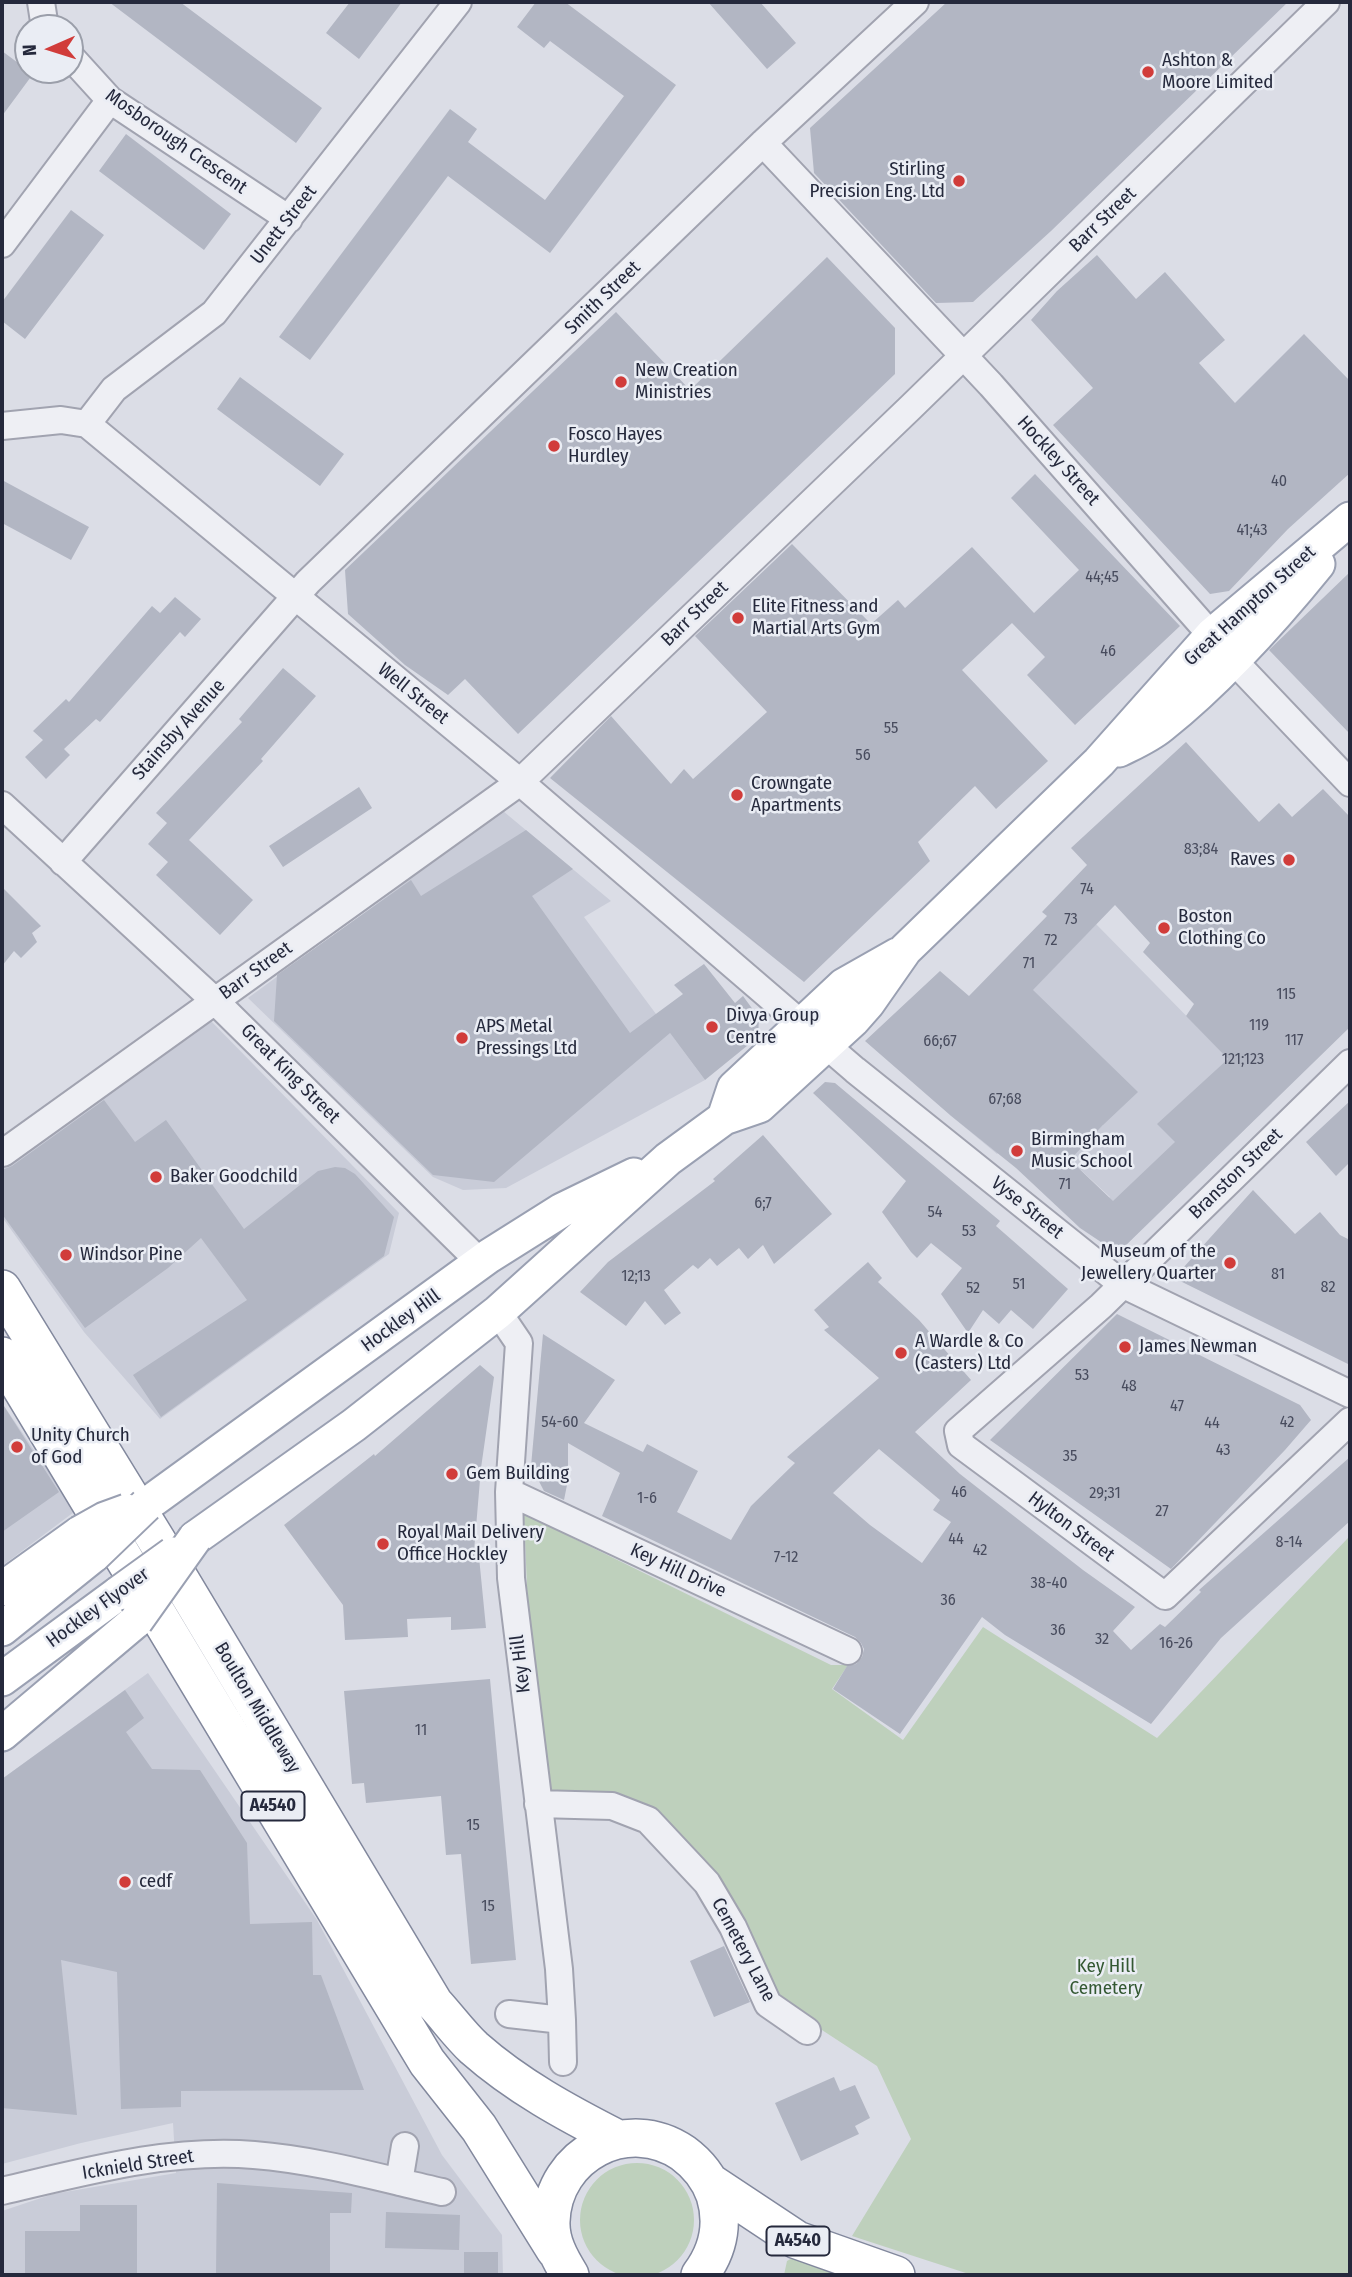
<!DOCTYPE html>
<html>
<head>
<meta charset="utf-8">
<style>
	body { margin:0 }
	#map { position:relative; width:1352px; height:2277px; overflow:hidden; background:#dbdde6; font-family:"Fira Sans Condensed",sans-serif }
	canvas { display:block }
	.frame { position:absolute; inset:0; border:4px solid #25293c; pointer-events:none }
	.north { position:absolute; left:14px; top:14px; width:70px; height:70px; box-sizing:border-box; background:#eaedf4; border:2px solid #9b9faa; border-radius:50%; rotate:267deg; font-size:19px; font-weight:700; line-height:28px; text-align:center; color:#25293c }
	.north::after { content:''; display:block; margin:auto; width:24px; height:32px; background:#d13c3a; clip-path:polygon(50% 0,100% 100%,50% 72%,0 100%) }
</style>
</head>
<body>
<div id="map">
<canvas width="1352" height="2277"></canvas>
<div class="frame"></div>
<div class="north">N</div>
</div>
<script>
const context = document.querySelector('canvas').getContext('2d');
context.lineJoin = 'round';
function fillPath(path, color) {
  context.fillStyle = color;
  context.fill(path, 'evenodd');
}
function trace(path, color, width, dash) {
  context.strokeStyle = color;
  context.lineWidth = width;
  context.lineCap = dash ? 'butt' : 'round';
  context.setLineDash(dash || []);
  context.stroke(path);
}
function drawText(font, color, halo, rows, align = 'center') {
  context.font = font + ' "Fira Sans Condensed",sans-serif';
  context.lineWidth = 5;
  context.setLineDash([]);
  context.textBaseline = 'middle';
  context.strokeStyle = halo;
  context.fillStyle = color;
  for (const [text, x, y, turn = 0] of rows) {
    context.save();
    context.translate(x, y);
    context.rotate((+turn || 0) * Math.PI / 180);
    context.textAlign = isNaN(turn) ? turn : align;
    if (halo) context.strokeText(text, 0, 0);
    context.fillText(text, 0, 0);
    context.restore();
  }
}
const built = new Path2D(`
	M 503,811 L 611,901 L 584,917 L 705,1080 L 506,1188 L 463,1190 L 433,1177 L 248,998 Z
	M 1096,924 L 1272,1103 L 1124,1247 L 1107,1246 L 1081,1228 L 1110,1197 L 1070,1160 L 1103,1125 L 1060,1086 L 997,1154 L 950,1115 L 1015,1044 L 999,1025 Z
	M 208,1018 L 399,1213 L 389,1254 L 160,1419 L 84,1332 L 2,1217 L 2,1167 Z
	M 2,1403 L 62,1491 L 74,1512 L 2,1566 Z
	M 148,1673 L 317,1920 L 442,2155 L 502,2235 L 503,2275 L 2,2275 L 2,2211 L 53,2194 L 176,2173 L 173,2123 L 81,2143 L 2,2164 L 2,1779 Z`);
const green = new Path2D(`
	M 524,1514 L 831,1665 L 848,1665 L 832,1689 L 903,1740 L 983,1627 L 1157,1738 L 1348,1538 L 1350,1539 L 1350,2275 L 972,2275 L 852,2236 L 911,2139 L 877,2066 L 773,1998 L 712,1870 L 640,1802 L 545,1790 L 528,1611 Z
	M580 2220a57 57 0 1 1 114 0a57 57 0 1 1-114 0Z
	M 794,2257 L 847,2275 L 784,2275 L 787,2261 Z`);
const building = new Path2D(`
	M 109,2 L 180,2 L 322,108 L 296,143 Z
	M 350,2 L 402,2 L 359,59 L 326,33 Z
	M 536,2 L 565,2 L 676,85 L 550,253 L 448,176 L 310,360 L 279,337 L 450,109 L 477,129 L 468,142 L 545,200 L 624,96 L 550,41 L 544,48 L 517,27 Z
	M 708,2 L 760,2 L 796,43 L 767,69 Z
	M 947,2 L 1288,2 L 1051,231 L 973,302 L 936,303 L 814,173 L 810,128 Z
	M 2,51 L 33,74 L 2,116 Z
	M 126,134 L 231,214 L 204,250 L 99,171 Z
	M 71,210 L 104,235 L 25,339 L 2,321 L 2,302 Z
	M 1097,255 L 1136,299 L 1165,272 L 1225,340 L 1199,363 L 1235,403 L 1304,334 L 1350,381 L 1350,473 L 1288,529 L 1229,591 L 1210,594 L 1053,425 L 1093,388 L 1031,320 L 1057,291 Z
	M 827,257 L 895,328 L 895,374 L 518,734 L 465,679 L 448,695 L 405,665 L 348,614 L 345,570 L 616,312 L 690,390 Z
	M 240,377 L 344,454 L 320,486 L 217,409 Z
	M 1035,474 L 1180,626 L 1075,725 L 1027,675 L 1045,657 L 1012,623 L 962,670 L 1048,761 L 996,809 L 975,786 L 918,842 L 930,861 L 804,982 L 550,778 L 611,716 L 671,784 L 684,769 L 693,779 L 767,712 L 695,636 L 792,544 L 871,624 L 898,600 L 905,608 L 972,547 L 1034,613 L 1079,570 L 1011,498 Z
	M 2,480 L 89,527 L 71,560 L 2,523 Z
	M 1350,572 L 1350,734 L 1269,650 Z
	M 175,597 L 201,619 L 185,637 L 180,632 L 100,722 L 96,719 L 64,749 L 70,755 L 46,779 L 25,757 L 43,740 L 33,731 L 66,699 L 69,702 L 152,606 L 160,613 Z
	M 283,668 L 316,696 L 261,759 L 263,761 L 189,840 L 253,900 L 220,935 L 156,875 L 168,862 L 148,844 L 167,823 L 156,813 L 242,722 L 239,719 Z
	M 1186,742 L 1259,822 L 1279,803 L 1292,817 L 1323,789 L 1350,817 L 1350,1027 L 1124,1247 L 1107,1246 L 1080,1228 L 1016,1168 L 950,1115 L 865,1041 L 940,971 L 969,996 L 1047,916 L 1042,912 L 1087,865 L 1071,848 ZM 1115,905 L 1150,943 L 1143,952 L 1194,1004 L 1186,1016 L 1228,1059 L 1157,1124 L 1175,1142 L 1113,1201 L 1070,1160 L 1103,1125 L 1138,1092 L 1033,990 Z
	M 359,787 L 372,808 L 283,867 L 269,846 Z
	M 526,830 L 573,869 L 532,896 L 630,1033 L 683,994 L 674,985 L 704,964 L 735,1003 L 743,996 L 759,1018 L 758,1037 L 705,1080 L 670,1033 L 494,1182 L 433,1175 L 274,1021 L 277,975 L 411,880 L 421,896 Z
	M 2,887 L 41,926 L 32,933 L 37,942 L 21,958 L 14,951 L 2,966 Z
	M 825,1082 L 835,1083 L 1000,1221 L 996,1226 L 1068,1289 L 1033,1329 L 1011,1310 L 999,1324 L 983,1310 L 968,1333 L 941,1294 L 962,1268 L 931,1243 L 917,1258 L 911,1252 L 882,1212 L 906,1181 L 813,1093 Z
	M 104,1100 L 135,1142 L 166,1120 L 244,1229 L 318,1171 L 335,1167 L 345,1168 L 355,1174 L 394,1217 L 384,1256 L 161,1417 L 133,1375 L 247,1300 L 201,1238 L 168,1268 L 85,1328 L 2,1214 L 2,1170 L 12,1166 Z
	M 1350,1101 L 1350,1162 L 1336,1176 L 1306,1142 Z
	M 763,1135 L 832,1214 L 774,1264 L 763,1245 L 748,1259 L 739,1248 L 717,1266 L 710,1258 L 698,1269 L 693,1265 L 664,1290 L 681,1313 L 665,1325 L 645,1301 L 626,1326 L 580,1292 L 608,1262 L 715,1181 L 713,1179 Z
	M 1253,1190 L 1295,1234 L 1320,1212 L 1340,1235 L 1350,1240 L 1350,1365 L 1174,1278 Z
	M 868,1262 L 882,1278 L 878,1282 L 919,1320 L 971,1380 L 915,1432 L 960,1474 L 1083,1570 L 1135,1607 L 1113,1631 L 1131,1650 L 1160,1624 L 1165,1627 L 1201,1592 L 1199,1590 L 1350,1457 L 1350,1521 L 1221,1638 L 1151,1724 L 1005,1635 L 982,1617 L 900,1734 L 833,1689 L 847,1666 L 856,1664 L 862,1657 L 864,1649 L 861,1643 L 855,1637 L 602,1516 L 620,1473 L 568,1443 L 568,1480 L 564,1500 L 544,1491 L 531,1466 L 543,1334 L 615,1380 L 584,1423 L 643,1452 L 647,1444 L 698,1471 L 677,1512 L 731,1540 L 751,1506 L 795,1463 L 787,1457 L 879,1378 L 824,1330 L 829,1327 L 814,1310 ZM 879,1449 L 940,1500 L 933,1510 L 951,1522 L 922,1563 L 870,1525 L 833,1493 Z
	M 1117,1314 L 1300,1405 L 1311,1420 L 1285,1450 L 1171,1569 L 990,1440 Z
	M 480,1365 L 494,1377 L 481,1468 L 474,1551 L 479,1557 L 486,1628 L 451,1630 L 451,1617 L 407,1619 L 408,1637 L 345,1640 L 343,1605 L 284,1525 L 374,1454 L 375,1456 Z
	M 2,1403 L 59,1492 L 2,1532 Z
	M 490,1679 L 516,1960 L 471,1964 L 461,1854 L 446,1855 L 441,1796 L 366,1803 L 364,1783 L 352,1784 L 344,1691 Z
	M 125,1690 L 144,1718 L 126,1732 L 152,1769 L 200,1770 L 247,1843 L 250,1924 L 312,1922 L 313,1975 L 321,1975 L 364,2090 L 181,2091 L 181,2107 L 121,2109 L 117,1972 L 61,1960 L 77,2115 L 2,2108 L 2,1779 Z
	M 724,1946 L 750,2002 L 714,2017 L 690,1961 Z
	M 834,2077 L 840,2091 L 855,2085 L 870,2118 L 855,2126 L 859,2134 L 801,2161 L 775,2103 Z
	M 217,2183 L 352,2193 L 351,2213 L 330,2213 L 330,2275 L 216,2275 Z
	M 80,2205 L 137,2205 L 137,2275 L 25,2275 L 25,2231 L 80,2231 Z
	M 386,2212 L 460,2215 L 459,2250 L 385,2248 Z
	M 464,2252 L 498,2252 L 498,2275 L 464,2275 Z`);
const minor = new Path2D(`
	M 41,2 L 45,28
	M 70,56 L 110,100 L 289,219
	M 763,143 L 991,385 L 1234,661 L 1350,783
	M 2,244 L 110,100
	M 87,424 L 114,389 L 214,313 L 458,2
	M 2,426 L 61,420 L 87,424 L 520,782 L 855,1070 L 1122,1284 L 1350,1394
	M 2,805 L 215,1001 L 481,1263
	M 63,862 L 308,582 L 763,143 L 915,2
	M 1350,1063 L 1101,1306 L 958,1431 L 961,1445 L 1165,1596 L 1350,1421
	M 3,1153 L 520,782 L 911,407 L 1326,2
	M 498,1312 L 519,1343 L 509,1492 L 511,1578 L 559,1969 L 562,2020 L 509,2014
	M 509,1492 L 848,1651
	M 538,1804 L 612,1806 L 648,1820 L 707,1883 L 733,1927 L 768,2004 L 807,2031
	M 562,2020 L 563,2062
	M 399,2182 L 405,2146
	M 2,2191 C 84,2172 169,2148 254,2155 C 318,2160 380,2178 442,2192`);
const major = new Path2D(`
	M 1119,750 C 1133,743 1149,736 1161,726 C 1220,679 1271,622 1318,564
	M 724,1118 L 734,1088 L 844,985 L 897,955
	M 146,1505 L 489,1256 L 562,1210 L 634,1175
	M 195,1538 L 354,1425 L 498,1312 L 668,1159 L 724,1118 L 759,1106 L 853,1020 L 868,1003 L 905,950 L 1099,762 L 1212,635 L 1350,519
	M 2,1589 L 80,1533
	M 2,1629 L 94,1555
	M 2,1679 L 119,1593
	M 2,1734 L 136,1621`);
const highway = new Path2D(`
	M 2,1289 L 157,1541 L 434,2003 C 447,2017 460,2035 474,2048 C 517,2086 567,2113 618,2139
	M 2,1356 L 427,2062 L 479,2128 L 555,2250
	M 711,2183 L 797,2240 L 896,2275
	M 570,2275 C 560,2259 550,2241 551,2221 C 553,2154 628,2115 683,2153 C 698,2164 709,2178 715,2195 C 724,2224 718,2251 700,2275`);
const majorBridge = new Path2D(`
	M 80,1533 L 105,1519 L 127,1511
	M 94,1555 L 146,1505
	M 119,1593 L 173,1554
	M 136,1621 L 195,1538`);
const markers = [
	[1148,72,7,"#d13c3a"],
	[959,181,7,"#d13c3a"],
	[621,382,7,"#d13c3a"],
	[554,446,7,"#d13c3a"],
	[738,618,7,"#d13c3a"],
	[737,795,7,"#d13c3a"],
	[1289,860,7,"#d13c3a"],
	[1164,928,7,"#d13c3a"],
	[712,1027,7,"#d13c3a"],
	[462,1038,7,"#d13c3a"],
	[1017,1151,7,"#d13c3a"],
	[156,1177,7,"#d13c3a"],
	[66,1255,7,"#d13c3a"],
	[1230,1263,7,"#d13c3a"],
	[1125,1347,7,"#d13c3a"],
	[901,1353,7,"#d13c3a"],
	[17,1447,7,"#d13c3a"],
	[452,1474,7,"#d13c3a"],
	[383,1544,7,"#d13c3a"],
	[125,1882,7,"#d13c3a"]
];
const numberNames = [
	["40",1279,482],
	["41;43",1252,531],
	["44;45",1102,578],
	["46",1108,652],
	["55",891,729],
	["56",863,756],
	["83;84",1201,850],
	["74",1087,890],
	["73",1071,920],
	["72",1051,941],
	["71",1029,964],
	["115",1286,995],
	["119",1259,1026],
	["117",1294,1041],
	["66;67",940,1042],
	["121;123",1243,1060],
	["67;68",1005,1100],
	["71",1065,1185],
	["6;7",763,1204],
	["54",935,1213],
	["53",969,1232],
	["81",1278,1275],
	["12;13",636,1277],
	["51",1019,1285],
	["82",1328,1288],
	["52",973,1289],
	["53",1082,1376],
	["48",1129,1387],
	["47",1177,1407],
	["54-60",560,1423],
	["42",1287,1423],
	["44",1212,1424],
	["43",1223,1451],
	["35",1070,1457],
	["46",959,1493],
	["29;31",1105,1494],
	["1-6",647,1499],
	["27",1162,1512],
	["44",956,1540],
	["8-14",1289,1543],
	["42",980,1551],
	["7-12",786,1558],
	["38-40",1049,1584],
	["36",948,1601],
	["36",1058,1631],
	["32",1102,1640],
	["16-26",1176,1644],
	["11",421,1731],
	["15",473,1826],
	["15",488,1907]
];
const shields = [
	[273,1806,63],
	[798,2241,63]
];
const shieldNames = [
	["A4540",273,1806],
	["A4540",798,2241]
];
const poiNames = [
	["Ashton &",1162,61],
	["Moore Limited",1162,83],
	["Stirling",945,170,"right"],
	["Precision Eng. Ltd",945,192,"right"],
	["New Creation",635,371],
	["Ministries",635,393],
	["Fosco Hayes",568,435],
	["Hurdley",568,457],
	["Elite Fitness and",752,607],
	["Martial Arts Gym",752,629],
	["Crowngate",751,784],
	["Apartments",751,806],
	["Raves",1275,860,"right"],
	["Boston",1178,917],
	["Clothing Co",1178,939],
	["Divya Group",726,1016],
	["Centre",726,1038],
	["APS Metal",476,1027],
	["Pressings Ltd",476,1049],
	["Birmingham",1031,1140],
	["Music School",1031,1162],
	["Baker Goodchild",170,1177],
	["Museum of the",1216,1252,"right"],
	["Jewellery Quarter",1216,1274,"right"],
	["Windsor Pine",80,1255],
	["A Wardle & Co",915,1342],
	["(Casters) Ltd",915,1364],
	["James Newman",1139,1347],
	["Unity Church",31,1436],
	["of God",31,1458],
	["Gem Building",466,1474],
	["Royal Mail Delivery",397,1533],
	["Office Hockley",397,1555],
	["cedf",139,1882]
];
const streetNames = [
	["Mosborough Crescent",176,142,35],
	["Barr Street",1103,220,-44],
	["Unett Street",284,225,-52],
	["Smith Street",603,298,-44],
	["Hockley Street",1058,461,48],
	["Great Hampton Street",1250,606,-42],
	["Barr Street",695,614,-44],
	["Well Street",413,694,39],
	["Stainsby Avenue",179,730,-48],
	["Barr Street",256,971,-36],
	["Great King Street",290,1074,45],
	["Branston Street",1236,1174,-44],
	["Vyse Street",1027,1208,39],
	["Hockley Hill",401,1321,-36],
	["Hylton Street",1071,1527,37],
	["Key Hill Drive",678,1571,25],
	["Hockley Flyover",98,1608,-36],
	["Key Hill",521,1664,-97],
	["Boulton Middleway",257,1708,59],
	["Cemetery Lane",743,1950,62],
	["Icknield Street",138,2165,-9]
];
const parkNames = [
	["Key Hill",1106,1967],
	["Cemetery",1106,1989]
];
fillPath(built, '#c9ccd8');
fillPath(green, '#bed0bc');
fillPath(building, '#b2b6c3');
trace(minor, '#a1a3b0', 30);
trace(major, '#9aa0b2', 37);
trace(highway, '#82889d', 40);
trace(minor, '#eeeff4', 26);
trace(major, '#fff', 33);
trace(highway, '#fff', 37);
trace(majorBridge, '#9aa0b2', 37, []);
trace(majorBridge, '#fff', 33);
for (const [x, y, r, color] of markers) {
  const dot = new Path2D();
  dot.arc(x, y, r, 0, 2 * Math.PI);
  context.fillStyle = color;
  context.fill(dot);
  trace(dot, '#eaedf4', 2.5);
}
drawText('16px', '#484c5e', null, numberNames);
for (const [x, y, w] of shields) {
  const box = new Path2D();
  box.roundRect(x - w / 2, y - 14.5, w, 29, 5);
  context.fillStyle = '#eaedf4';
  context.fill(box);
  trace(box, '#25293c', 2);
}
drawText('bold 18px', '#25293c', null, shieldNames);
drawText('19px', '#25293c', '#eaedf4', poiNames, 'left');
drawText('19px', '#25293c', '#eaedf4', streetNames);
drawText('19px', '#335832', '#eaedf4', parkNames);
</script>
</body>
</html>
